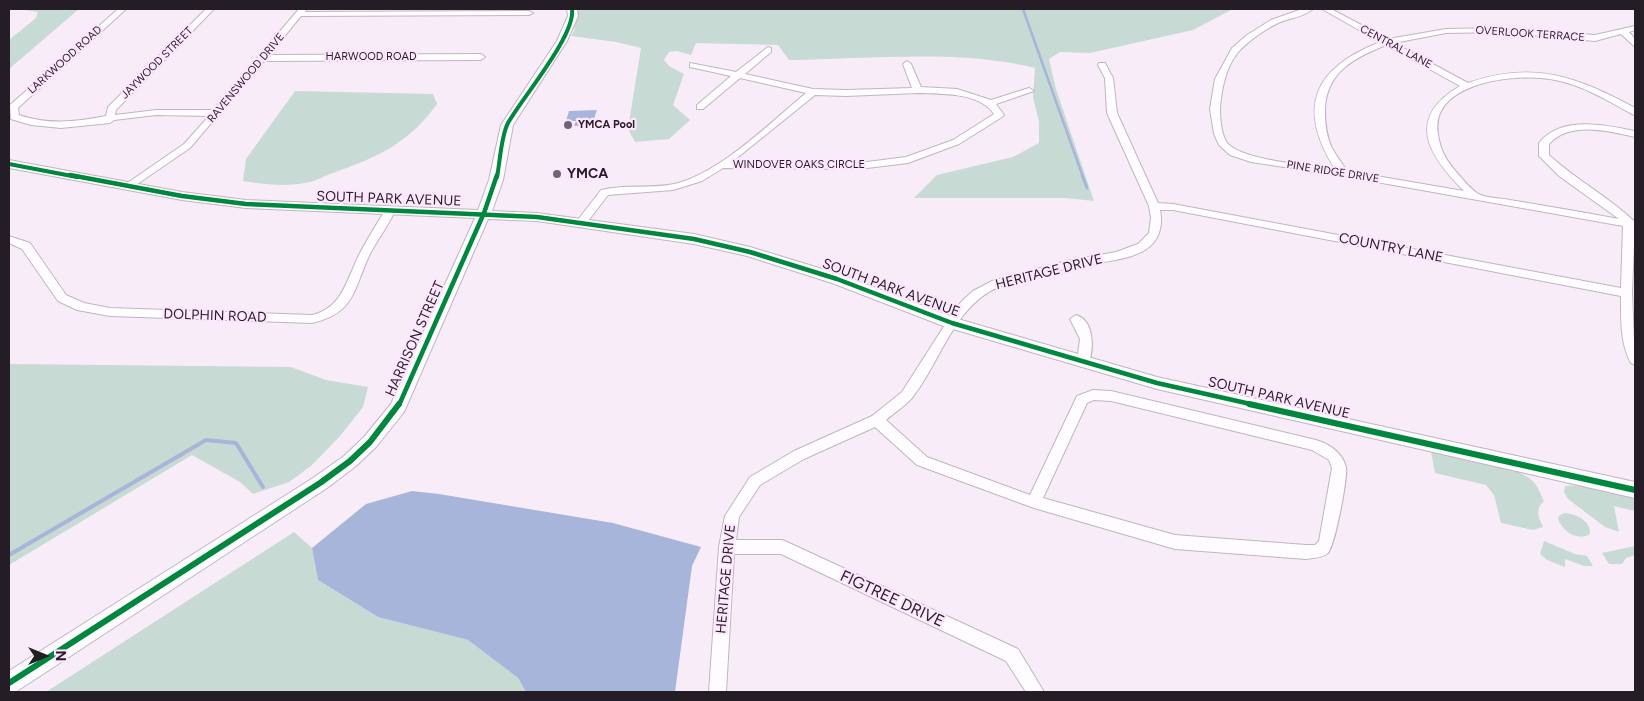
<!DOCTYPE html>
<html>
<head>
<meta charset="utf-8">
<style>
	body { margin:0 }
	#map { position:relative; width:1644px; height:701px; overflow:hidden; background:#f8ecf8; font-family:Figtree,sans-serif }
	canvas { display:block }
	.frame { position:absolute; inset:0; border:10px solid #251d26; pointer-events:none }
	.north { position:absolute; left:20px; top:631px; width:50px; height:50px; -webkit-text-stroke:4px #fde6fe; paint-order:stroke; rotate:90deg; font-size:14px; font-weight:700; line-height:20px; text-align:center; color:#251d26 }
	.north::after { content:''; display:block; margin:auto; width:18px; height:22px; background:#251d26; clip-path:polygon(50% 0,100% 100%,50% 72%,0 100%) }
</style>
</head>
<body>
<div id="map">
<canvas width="1644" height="701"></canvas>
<div class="frame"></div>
<div class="north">N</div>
</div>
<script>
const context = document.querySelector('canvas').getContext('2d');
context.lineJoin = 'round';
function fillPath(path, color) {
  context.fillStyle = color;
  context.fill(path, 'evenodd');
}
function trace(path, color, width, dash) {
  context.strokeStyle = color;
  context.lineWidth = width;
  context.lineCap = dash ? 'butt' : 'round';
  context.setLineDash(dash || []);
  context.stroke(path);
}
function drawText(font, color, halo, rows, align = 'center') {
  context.font = font + ' Figtree,sans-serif';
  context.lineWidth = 4.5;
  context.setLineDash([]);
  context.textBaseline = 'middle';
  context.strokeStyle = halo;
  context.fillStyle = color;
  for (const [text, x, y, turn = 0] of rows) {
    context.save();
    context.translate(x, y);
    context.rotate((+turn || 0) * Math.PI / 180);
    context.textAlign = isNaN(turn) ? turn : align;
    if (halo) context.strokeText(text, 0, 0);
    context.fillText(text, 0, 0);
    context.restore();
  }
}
const green = new Path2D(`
	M 17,9 L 79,9 L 9,69 L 9,40 L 36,18 L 38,12 Z
	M 578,9 L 1233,9 L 1193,30 L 1090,53 L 1060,52 L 1049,59 L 1056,89 L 1094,201 L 1066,198 L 914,198 L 937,175 L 1013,157 L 1039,143 L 1039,122 L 1033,97 L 1035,68 C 963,49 865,59 789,60 L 778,45 L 696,43 L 691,55 L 677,51 L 669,52 L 664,60 L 669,66 L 684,74 L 673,105 L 690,120 L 669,139 L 635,142 L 628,129 L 641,48 L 616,42 L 571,36 L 574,31 Z
	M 295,91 L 433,94 L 437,104 C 409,143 378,157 333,173 C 324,176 314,182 304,183 C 284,187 263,184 243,181 L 246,159 Z
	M 9,364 L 291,367 L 326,380 L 368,387 L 363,407 L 340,436 L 311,466 L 289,482 L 253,494 L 240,482 L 192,455 L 9,565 Z
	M 1431,451 C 1460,457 1504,461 1529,478 C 1537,484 1540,492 1544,501 C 1535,509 1538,517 1543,527 L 1533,530 L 1501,523 L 1494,495 L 1486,485 L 1435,473 Z
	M 1582,485 L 1635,497 L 1635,511 L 1614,506 L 1619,532 L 1605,527 L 1568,499 L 1564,492 L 1565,486 Z
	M 1565,513 C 1577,514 1591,521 1590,534 C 1578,542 1561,531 1558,518 L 1560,515 Z
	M 294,532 L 312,548 L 318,580 L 378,617 L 468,640 L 518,678 L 526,692 L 46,692 Z
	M 1544,541 L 1575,554 L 1587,556 L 1593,566 L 1584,566 L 1565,559 L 1565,567 L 1547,560 L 1540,554 Z
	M 1635,546 L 1635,555 L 1626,558 L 1622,564 L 1609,564 L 1602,553 Z`);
const water = new Path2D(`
	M 597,110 L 592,125 L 574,126 L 576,121 L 566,121 L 569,111 Z
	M 412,491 L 439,494 L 613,523 L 701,547 L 692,566 L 675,692 L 526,692 L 518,678 L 468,640 L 378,617 L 318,580 L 312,548 L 366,504 Z`);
const streamFar2 = new Path2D(`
	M 1023,9 L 1083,177`);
const streamFar1 = new Path2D(`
	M 1082,175 L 1087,188`);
const stream = new Path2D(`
	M 9,555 L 206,440 L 236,443 L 263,487`);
const minor = new Path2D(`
	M 118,9 L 126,9 L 18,108 L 19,115 C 49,125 75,122 106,116 L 108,107 L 206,9 L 214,9 L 116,110 L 115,115 L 156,110 L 213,110 L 299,9 L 307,9 L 305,12 L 529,11 L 533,13 L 529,15 L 301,16 L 269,55 L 481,54 L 485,57 L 481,60 L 264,61 L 190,148 L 130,189 L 126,188 L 125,186 L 126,184 L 184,144 L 209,116 L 156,115 L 114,120 L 110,123 L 61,128 L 31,125 L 11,119 L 10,105 Z
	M 1302,9 L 1313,9 C 1304,17 1289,18 1278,23 C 1264,30 1250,40 1240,50 C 1228,63 1223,82 1221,99 C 1219,111 1220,134 1228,144 C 1245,161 1310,165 1335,169 C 1296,107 1314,68 1380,42 L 1322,9 L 1331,9 L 1388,39 L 1446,29 L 1499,28 L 1595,35 L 1635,26 L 1635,30 L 1629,32 L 1635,39 L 1635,47 L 1621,34 L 1595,41 L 1499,32 L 1446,33 L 1394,43 L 1468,83 C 1534,60 1577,77 1635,108 L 1635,115 L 1632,114 C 1603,98 1574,80 1540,78 C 1506,75 1430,85 1438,134 C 1440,148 1444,157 1453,168 C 1460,176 1468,187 1477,193 C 1484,198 1501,198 1510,200 C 1546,206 1583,212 1619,219 L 1559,176 L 1539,156 L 1539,143 C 1561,115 1605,125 1635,131 L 1635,137 C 1608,131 1570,121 1549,144 L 1549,155 C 1576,180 1609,197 1635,222 L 1632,292 L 1635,365 L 1631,363 C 1620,344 1621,317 1621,296 L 1173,210 L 1160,210 C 1163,225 1160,241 1145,250 C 1129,260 1105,261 1086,265 C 1058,270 1028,277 1001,286 C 954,304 941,362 912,398 C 905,406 894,413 886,420 L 927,457 L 1030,495 L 1077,396 L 1093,390 L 1111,391 L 1316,440 C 1329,444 1342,452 1346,467 C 1348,477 1335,546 1328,553 C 1322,558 1313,558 1306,559 L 1175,549 L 1034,508 L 917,465 L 875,427 L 804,459 L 760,485 L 739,517 L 736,540 L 782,540 L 787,542 L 1018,649 L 1044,692 L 1026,692 L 1006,661 L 781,554 L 734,554 L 726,692 L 709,692 L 719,547 L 725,516 L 750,477 L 794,451 L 872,416 L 902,392 L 948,320 L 961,302 L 973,291 L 992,281 L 1066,261 L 1116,252 L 1138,244 L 1149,233 L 1151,218 L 1149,206 L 1107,113 L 1105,78 L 1098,65 L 1099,63 L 1105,63 L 1113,78 L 1117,113 L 1158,203 L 1173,204 L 1621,288 L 1623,226 L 1343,176 L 1251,162 L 1230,155 L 1219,145 L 1214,134 L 1210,109 L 1215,79 L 1232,48 L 1247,35 L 1271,20 ZM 1386,45 L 1460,86 C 1405,118 1428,155 1464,191 L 1347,171 C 1342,163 1336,156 1332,148 C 1326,135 1325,124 1325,110 C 1326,72 1354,58 1386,45 ZM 1094,400 L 1111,401 L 1312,450 L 1329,460 L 1332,468 L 1319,541 L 1315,545 L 1306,545 L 1175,535 L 1043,498 L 1087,403 Z
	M 768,47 L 771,48 L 771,52 L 745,74 L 813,89 L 846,90 L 912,88 L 903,64 L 907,61 L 911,64 L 921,87 L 957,89 L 991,100 L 1029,88 L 1034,91 L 996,104 L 1004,115 L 1002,117 L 959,144 L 908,163 L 859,169 L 723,168 L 702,181 L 673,190 L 608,195 L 585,225 L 577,225 L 576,223 L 577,221 L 601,190 C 625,184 650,189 674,184 C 719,174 771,122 806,93 L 740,78 L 703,109 L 697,109 L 697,105 L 731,76 L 690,67 L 690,63 L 736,72 ZM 918,93 C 942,94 979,92 994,114 L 953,140 L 906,157 L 859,163 L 732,162 L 815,95 L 846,96 Z
	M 390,208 L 395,211 C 388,226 378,239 370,254 C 353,289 356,313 312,323 L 110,316 L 77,310 L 58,301 L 22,249 L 9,243 L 9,236 L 30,243 L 66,295 L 84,303 L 110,308 L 312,315 C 343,308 347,278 360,253 C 368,238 377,223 386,209 Z
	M 1076,315 C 1094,320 1094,348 1089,362 L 1087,365 L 1079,365 L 1077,362 L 1080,339 L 1070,319 Z`);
const tertiary = new Path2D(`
	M 567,9 L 577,9 L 578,16 L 567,41 L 513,125 L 503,180 L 492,211 L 537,213 L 694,234 L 750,247 L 842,275 L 958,319 L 1157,377 L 1635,482 L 1635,498 L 1157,389 L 946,327 L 832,283 L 747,256 L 694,244 L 537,221 L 488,219 L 404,412 L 376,447 L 356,466 L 327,488 L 17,691 L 9,692 L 9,671 L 313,478 L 344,456 L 364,437 L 391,404 L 475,218 L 246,208 L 182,200 L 9,168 L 9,160 L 182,192 L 246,200 L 478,210 L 489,180 L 501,125 L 557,41 L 568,16 Z`);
const cyclewayFar2 = new Path2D(`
	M 9,164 L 77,177
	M 497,177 C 500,162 501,136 508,123 C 522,98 576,35 572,9`);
const cyclewayFar1 = new Path2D(`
	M 70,175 L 182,196 L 246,204 L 537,217 L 694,239 L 750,252 L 837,279 L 952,323 L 1157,383 L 1255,405
	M 399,405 L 484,213 L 497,175`);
const cycleway = new Path2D(`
	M 1249,404 L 1635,490
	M 9,683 L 320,483 L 350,461 L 370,442 L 399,404`);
const markers = [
	[568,125,5,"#6f6570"],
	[557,174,5,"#6f6570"]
];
const farStreetnames = [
	["OVERLOOK TERRACE",1530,34,4],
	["CENTRAL LANE",1396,47,28],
	["HARWOOD ROAD",371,57],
	["LARKWOOD ROAD",65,60,-42],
	["JAYWOOD STREET",157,63,-45],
	["RAVENSWOOD DRIVE",246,78,-50],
	["WINDOVER OAKS CIRCLE",799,165],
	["PINE RIDGE DRIVE",1333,172,9]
];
const farPoinames = [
	["YMCA Pool",578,125]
];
const poiNames = [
	["YMCA",567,174]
];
const streetNames = [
	["SOUTH PARK AVENUE",389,199,2],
	["COUNTRY LANE",1391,248,11],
	["HERITAGE DRIVE",1049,272,-14],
	["SOUTH PARK AVENUE",891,288,20],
	["DOLPHIN ROAD",215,316,2],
	["HARRISON STREET",415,339,-66],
	["SOUTH PARK AVENUE",1279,398,13],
	["HERITAGE DRIVE",726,579,-85]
];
const nearStreetnames = [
	["FIGTREE DRIVE",892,599,25]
];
fillPath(green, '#c8dad4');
fillPath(water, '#a8b5db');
trace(streamFar2, '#a8b5db', 2.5);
trace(streamFar1, '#a8b5db', 3);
trace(stream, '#a8b5db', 4);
trace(minor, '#bfb6bf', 2);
trace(tertiary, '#bfb6bf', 2);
fillPath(minor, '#fefcfe');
fillPath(tertiary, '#fefcfe');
trace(cyclewayFar2, '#00873e', 4);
trace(cyclewayFar1, '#00873e', 4.5);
trace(cycleway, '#00873e', 6);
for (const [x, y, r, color] of markers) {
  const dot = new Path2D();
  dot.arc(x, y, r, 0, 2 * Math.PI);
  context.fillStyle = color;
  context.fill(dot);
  trace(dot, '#fde6fe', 2);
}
drawText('11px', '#251d26', '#fde6fe', farStreetnames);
drawText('bold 11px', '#251d26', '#fde6fe', farPoinames, 'left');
drawText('bold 14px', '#251d26', '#fde6fe', poiNames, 'left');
drawText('14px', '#251d26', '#fde6fe', streetNames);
drawText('16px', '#251d26', '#fde6fe', nearStreetnames);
</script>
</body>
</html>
